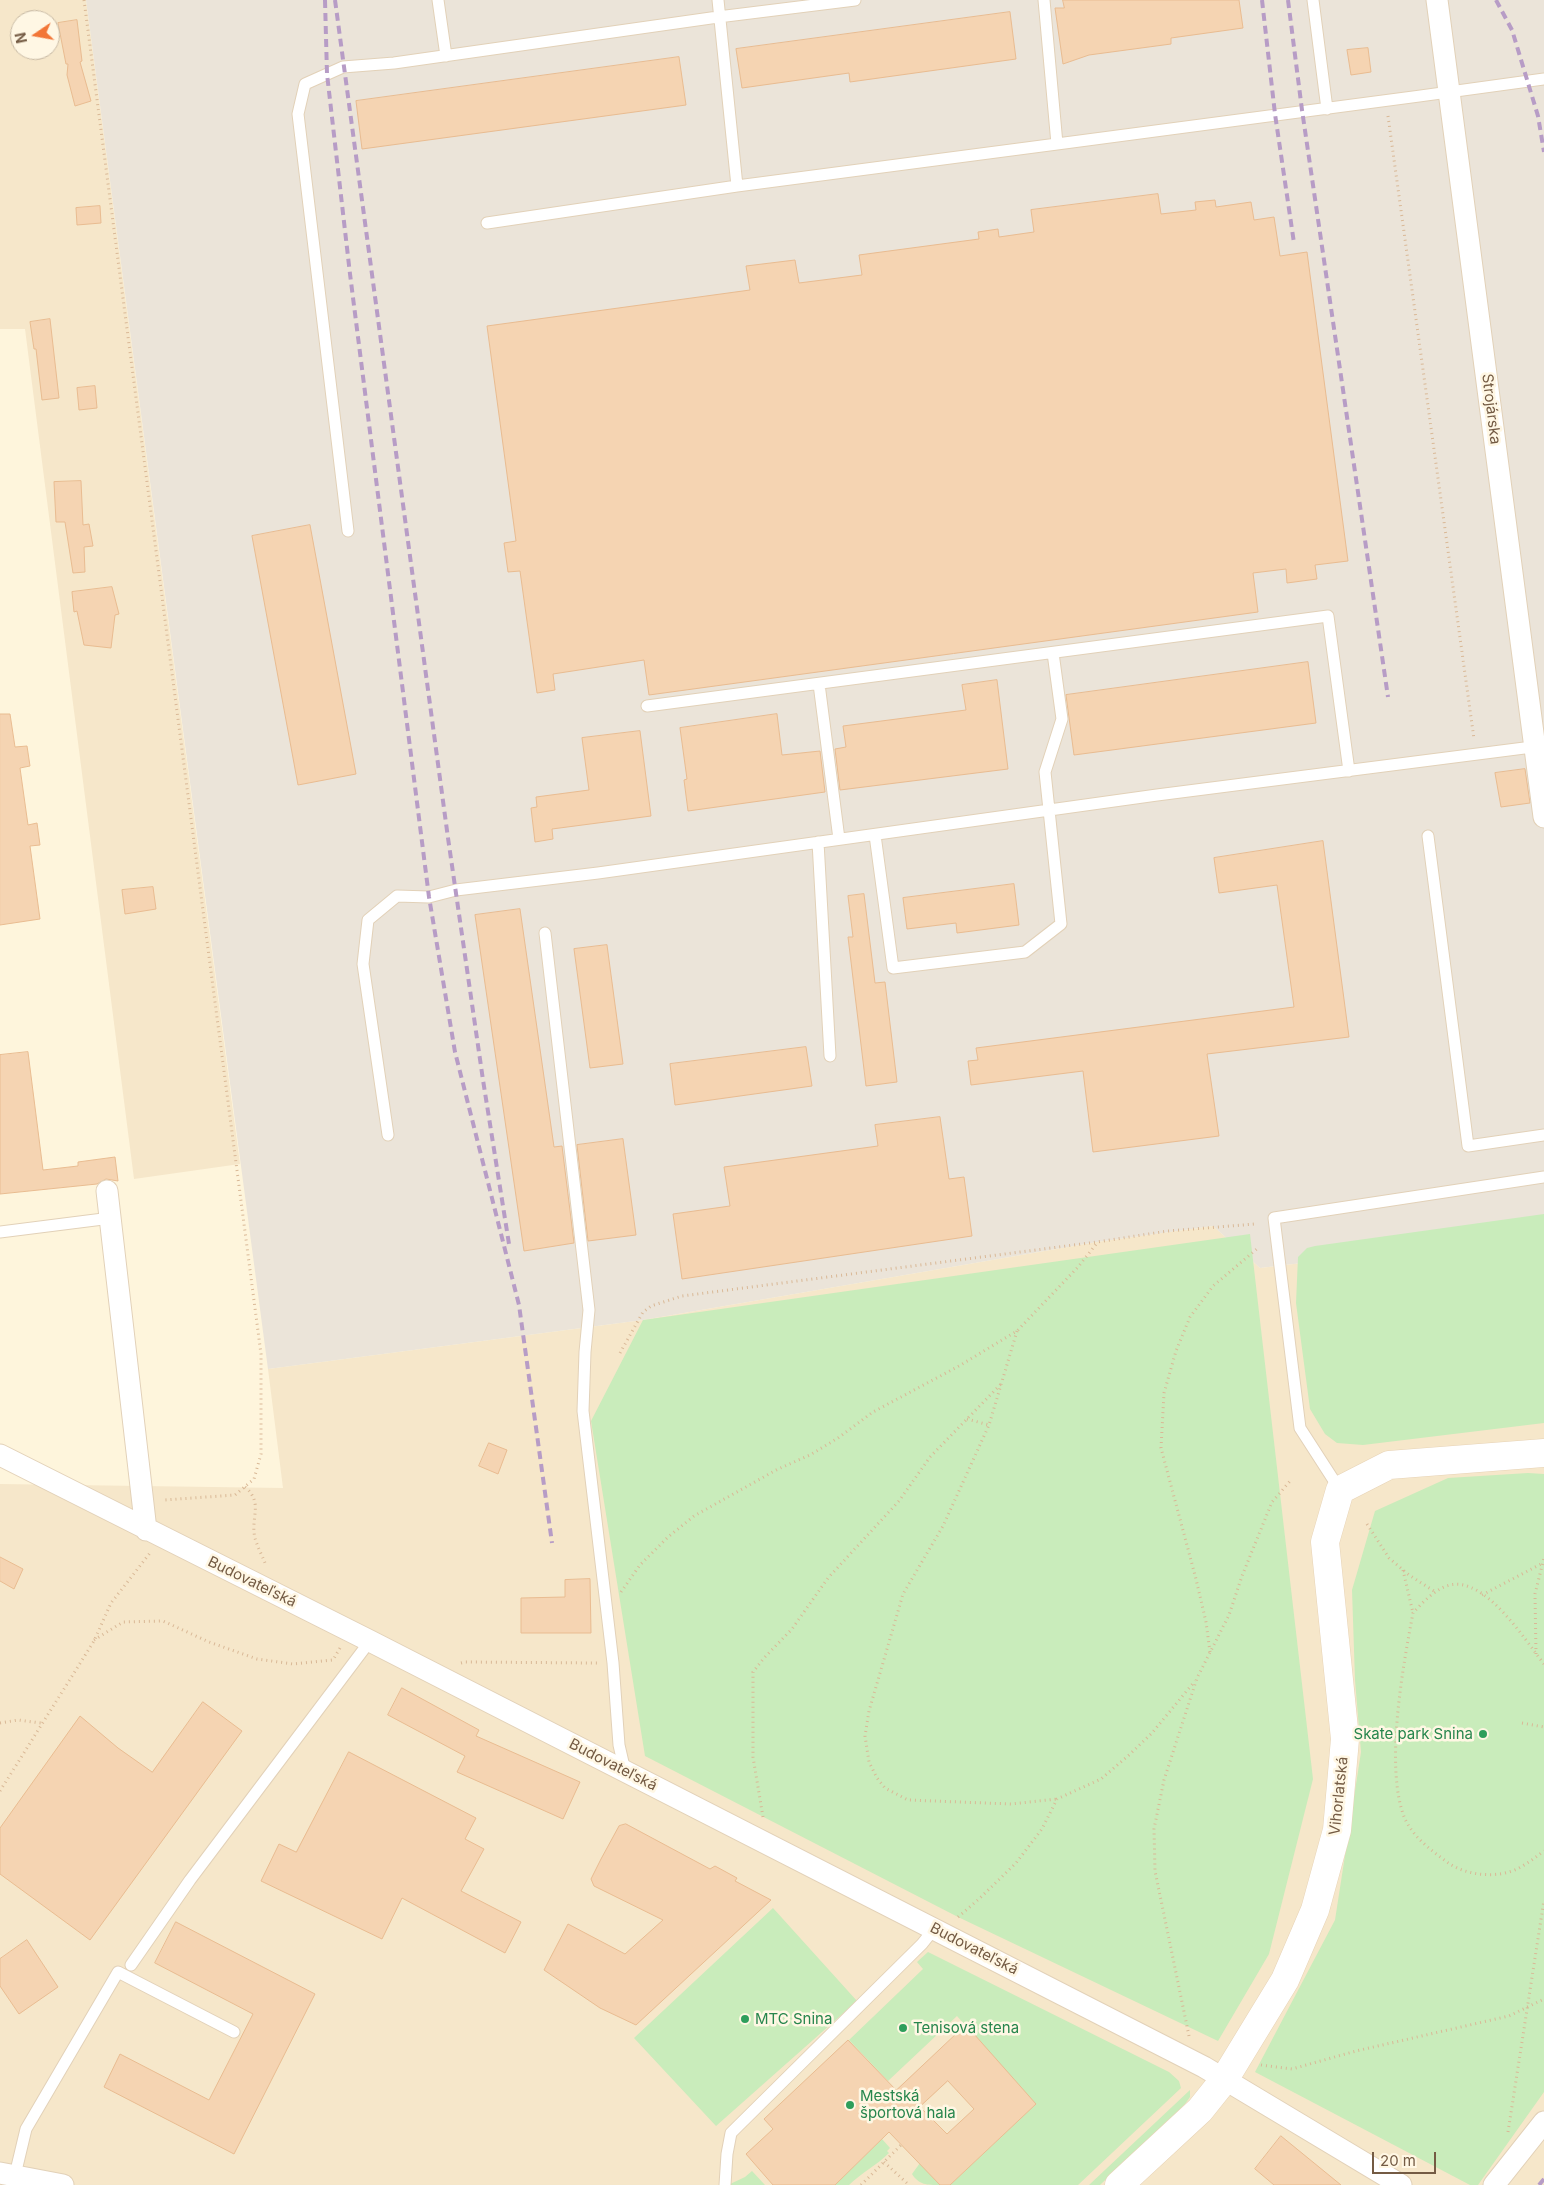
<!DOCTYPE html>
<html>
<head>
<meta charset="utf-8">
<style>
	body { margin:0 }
	#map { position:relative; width:1544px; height:2185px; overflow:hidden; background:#fef5dc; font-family:Inter,sans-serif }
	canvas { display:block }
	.north { position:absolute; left:10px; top:10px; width:50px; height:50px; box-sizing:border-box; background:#fff7e4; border:1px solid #c7b9a4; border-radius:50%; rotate:258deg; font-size:14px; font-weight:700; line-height:20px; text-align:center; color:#745b44 }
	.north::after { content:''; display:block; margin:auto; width:18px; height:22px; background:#f27637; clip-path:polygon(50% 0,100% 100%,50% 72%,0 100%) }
	.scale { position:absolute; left:1372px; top:2152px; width:64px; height:22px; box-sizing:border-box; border:2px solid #745b44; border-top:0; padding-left:6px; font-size:15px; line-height:18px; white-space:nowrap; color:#745b44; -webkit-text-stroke:4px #fff7e4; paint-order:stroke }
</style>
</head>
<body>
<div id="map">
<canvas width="1544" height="2185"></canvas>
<div class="north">N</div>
<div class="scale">20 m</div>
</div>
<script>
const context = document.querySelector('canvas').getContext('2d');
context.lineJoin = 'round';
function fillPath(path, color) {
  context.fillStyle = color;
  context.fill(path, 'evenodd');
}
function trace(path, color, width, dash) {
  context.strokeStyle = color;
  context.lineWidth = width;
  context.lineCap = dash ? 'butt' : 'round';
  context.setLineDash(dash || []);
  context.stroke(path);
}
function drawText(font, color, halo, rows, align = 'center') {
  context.font = font + ' Inter,sans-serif';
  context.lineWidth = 5;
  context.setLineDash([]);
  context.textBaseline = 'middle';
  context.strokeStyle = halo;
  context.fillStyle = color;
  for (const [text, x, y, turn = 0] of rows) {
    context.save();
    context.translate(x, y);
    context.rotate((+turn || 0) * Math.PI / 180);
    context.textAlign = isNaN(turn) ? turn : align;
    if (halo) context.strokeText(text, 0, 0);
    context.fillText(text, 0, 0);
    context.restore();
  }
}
const residential = new Path2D(`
	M 0,0 L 86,0 L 240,1164 L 134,1179 L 25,329 L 0,329 ZM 20,20 L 50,20 L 50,50 L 20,50 Z
	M 1213,1226 L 1260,1268 L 1544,1234 L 1544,2185 L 0,2185 L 0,1484 L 283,1488 L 268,1369 L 643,1320 L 1097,1242 Z`);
const industrial = new Path2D(`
	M 86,0 L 1544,0 L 1544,1234 L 1260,1268 L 1213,1226 L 1097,1242 L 643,1320 L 268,1369 Z`);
const green = new Path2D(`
	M 1544,1214 L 1544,1423 L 1363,1445 L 1337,1443 L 1325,1434 L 1310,1409 L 1296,1303 L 1298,1257 L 1307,1248 L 1315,1246 Z
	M 1250,1234 L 1313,1779 L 1269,1954 L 1218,2041 L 958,1917 L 645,1756 L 591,1421 L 643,1320 Z
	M 1528,1473 L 1544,1474 L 1544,2092 L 1478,2185 L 1470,2185 L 1255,2072 L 1335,1920 L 1361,1752 L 1355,1680 L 1352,1590 L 1375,1511 L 1448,1478 Z
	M 773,1908 L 857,2001 L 716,2126 L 634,2038 Z
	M 928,1952 L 1169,2072 L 1179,2081 L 1181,2088 L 1078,2185 L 950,2185 L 1036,2104 L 957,2016 L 888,2081 L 849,2040 L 923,1969 L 917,1962 Z
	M 1190,2090 L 1190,2097 L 1185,2104 L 1100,2185 L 1089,2185 Z
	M 882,2139 L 890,2148 L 887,2151 L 889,2153 C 877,2165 861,2173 849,2185 L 835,2185 Z
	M 920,2163 L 940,2185 C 927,2185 919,2185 912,2174 Z
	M 752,2171 L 765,2185 L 728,2185 L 745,2177 Z`);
const building = new Path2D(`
	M 1063,0 L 1239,0 L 1243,28 L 1171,38 L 1171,44 L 1089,55 L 1063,64 L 1055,8 L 1064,8 Z
	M 1010,12 L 1016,59 L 850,82 L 849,73 L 742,88 L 736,49 Z
	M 77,20 L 82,61 L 80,62 L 91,101 L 75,106 L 67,75 L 68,64 L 66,64 L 58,23 Z
	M 1368,48 L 1371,72 L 1351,75 L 1347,50 Z
	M 679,57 L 686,105 L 362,149 L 356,101 Z
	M 1158,194 L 1161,214 L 1196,210 L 1195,202 L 1215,200 L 1216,207 L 1251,202 L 1254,220 L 1274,217 L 1280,256 L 1307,252 L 1348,561 L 1315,565 L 1317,579 L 1287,583 L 1286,569 L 1253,573 L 1258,612 L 649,695 L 644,660 L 553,674 L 555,690 L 537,693 L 520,571 L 508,572 L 504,543 L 516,541 L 487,326 L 750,290 L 746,266 L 795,260 L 799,283 L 862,275 L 859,255 L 979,239 L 978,232 L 998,229 L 999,237 L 1034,232 L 1031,210 Z
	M 100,206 L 101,223 L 77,225 L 76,208 Z
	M 50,319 L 59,398 L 42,400 L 36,349 L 34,349 L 30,322 Z
	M 95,386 L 97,408 L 79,410 L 77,388 Z
	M 81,481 L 83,525 L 89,524 L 93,546 L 84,547 L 85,572 L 73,573 L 65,522 L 56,522 L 54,482 Z
	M 310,525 L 356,774 L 298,785 L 252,536 Z
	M 112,587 L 119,614 L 115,615 L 111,648 L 84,645 L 77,611 L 74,612 L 72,592 Z
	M 1308,662 L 1316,723 L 1074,755 L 1066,695 Z
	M 997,680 L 1008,769 L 840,790 L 835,749 L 846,747 L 843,726 L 966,710 L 962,685 Z
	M 0,714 L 10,714 L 15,747 L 27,746 L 30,766 L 20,768 L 28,825 L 37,823 L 40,845 L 30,846 L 40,919 L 0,925 Z
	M 777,714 L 782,755 L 820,751 L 825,792 L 688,811 L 684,780 L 687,779 L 680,728 Z
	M 640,731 L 651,816 L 552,829 L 553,839 L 535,842 L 531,808 L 537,807 L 536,797 L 589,790 L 582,738 Z
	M 1525,769 L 1530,803 L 1501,807 L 1495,773 Z
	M 1323,841 L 1349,1037 L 1207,1054 L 1219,1136 L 1093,1152 L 1083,1071 L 971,1085 L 968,1061 L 978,1060 L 976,1048 L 1294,1007 L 1277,885 L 1219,893 L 1214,858 Z
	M 1014,884 L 1019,925 L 957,933 L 956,923 L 907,929 L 903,898 Z
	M 153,887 L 156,909 L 125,914 L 122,890 Z
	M 864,894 L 875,983 L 885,982 L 897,1082 L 866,1086 L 848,937 L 853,937 L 848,896 Z
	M 520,909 L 554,1147 L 562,1146 L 574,1243 L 524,1251 L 475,915 Z
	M 607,945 L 623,1064 L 590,1068 L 574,949 Z
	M 806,1047 L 812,1086 L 675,1105 L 670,1064 Z
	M 28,1052 L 43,1170 L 78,1166 L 78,1162 L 115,1157 L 118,1181 L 106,1179 L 97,1184 L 0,1194 L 0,1055 Z
	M 940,1117 L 949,1179 L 964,1177 L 972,1236 L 682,1279 L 673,1214 L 730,1206 L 724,1167 L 878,1146 L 875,1125 Z
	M 623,1139 L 636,1235 L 588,1241 L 577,1145 Z
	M 489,1443 L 507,1450 L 498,1474 L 479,1466 Z
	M 0,1557 L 23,1569 L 14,1589 L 0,1581 Z
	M 590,1579 L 591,1633 L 521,1633 L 521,1598 L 565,1597 L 565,1580 Z
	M 402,1688 L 479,1730 L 476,1736 L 580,1782 L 563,1819 L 457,1772 L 465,1756 L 388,1715 Z
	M 203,1702 L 242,1731 L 90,1940 L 0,1874 L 0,1828 L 80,1716 L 118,1748 L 152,1772 Z
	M 349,1752 L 476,1818 L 465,1839 L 484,1849 L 461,1891 L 521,1922 L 505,1953 L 402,1898 L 382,1939 L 261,1881 L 279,1844 L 296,1852 Z
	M 626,1824 L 710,1869 L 715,1866 L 737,1878 L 735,1881 L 771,1900 L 636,2025 L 600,2008 L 544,1970 L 568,1924 L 625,1954 L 663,1920 L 594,1886 L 591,1879 L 601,1859 L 619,1826 Z
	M 176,1922 L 315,1994 L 234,2154 L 104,2087 L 120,2054 L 209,2100 L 253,2014 L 155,1963 Z
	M 27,1940 L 58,1987 L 19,2014 L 0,1986 L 0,1959 Z
	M 966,2025 L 1036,2104 L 950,2185 L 940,2185 L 889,2132 L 835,2185 L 773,2185 L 746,2154 L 773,2129 L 764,2119 L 848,2040 L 896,2090 ZM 948,2081 L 974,2109 L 947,2134 L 920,2107 Z
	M 1281,2136 L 1341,2185 L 1274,2185 L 1255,2169 Z`);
const path = new Path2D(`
	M 84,0 L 261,1354 L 261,1454 L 254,1479 L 235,1495 L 164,1500
	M 1388,116 L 1474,739
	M 1017,1331 L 989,1425 L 943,1526 L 903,1594 L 869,1711 L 865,1736 L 869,1762 L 877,1778 L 885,1788 L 908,1800 L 1011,1804 L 1057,1799
	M 620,1353 L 643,1312 L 651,1306 L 682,1296 L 1097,1242 L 1168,1231 L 1255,1224
	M 967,1419 L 989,1425
	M 245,1487 C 264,1503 250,1518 255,1538 C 257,1546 262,1555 265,1563
	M 1367,1524 L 1389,1558 L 1409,1575 L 1437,1593
	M 1403,1570 L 1413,1613
	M 621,1592 L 640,1565 L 668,1537 L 694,1516 L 778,1469 L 810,1455 L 838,1438 L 873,1412 L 959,1366 L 1017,1331 L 1078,1267 L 1097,1243
	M 1482,1595 L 1541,1564
	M 94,1640 L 123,1622 L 163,1621 L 209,1642 L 257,1659 L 293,1664 L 333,1660 L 340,1648
	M 1210,1652 L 1206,1622 L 1196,1579 L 1161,1448 L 1164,1393 L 1176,1351 L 1190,1317 L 1213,1286 L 1258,1248
	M 1536,1654 L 1535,1594 L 1544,1558
	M 461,1663 L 465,1662 L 597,1663
	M 1544,1664 C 1525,1640 1486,1577 1450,1585 C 1436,1588 1422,1603 1413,1613 C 1403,1666 1384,1769 1405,1819 C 1414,1838 1431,1850 1447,1862 C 1466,1876 1498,1879 1519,1868 C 1528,1863 1536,1857 1544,1851
	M 0,1723 L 18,1720 L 41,1723
	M 1522,1723 L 1544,1727
	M 0,1791 L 94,1641 L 111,1603 L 150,1553
	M 763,1817 L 753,1757 L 753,1672 L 764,1658 L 792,1629 L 828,1578 L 899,1501 L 930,1457 L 1001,1384
	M 958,1917 L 979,1899 L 1016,1863 L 1042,1829 L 1057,1799 L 1101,1779 L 1129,1755 L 1152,1733 L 1195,1681
	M 1189,2036 L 1155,1871 L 1154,1829 L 1164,1780 L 1197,1678 L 1229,1615 L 1242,1576 L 1272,1502 L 1291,1480
	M 1261,2065 L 1292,2069 L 1356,2051 L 1509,2016 L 1544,1999
	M 1508,2132 L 1544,1900
	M 884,2162 L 909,2185
	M 861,2185 L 901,2145`);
const lane = new Path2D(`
	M 438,0 L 446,56
	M 1044,0 L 1057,144 C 1220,121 1382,102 1544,79
	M 1313,0 L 1327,109
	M 737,186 L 1057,144
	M 487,223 L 737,186 L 718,0
	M 348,531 L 298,114 L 305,84 L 343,67 L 394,63 L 718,17 L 855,0
	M 819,684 L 839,839
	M 647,706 L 1328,616 L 1349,771
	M 875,835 L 893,968 L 1025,952 L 1061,924 L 1045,772 L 1062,719 L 1053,653
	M 1428,836 L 1468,1146 L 1544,1135
	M 818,842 L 830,1056
	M 545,933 L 589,1310 L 585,1352 L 583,1411 L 613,1663 L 619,1745 L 625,1771
	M 388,1135 L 363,964 L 368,920 L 397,896 L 429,897 L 456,890 L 598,873 L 1157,795 L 1540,746
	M 0,1232 L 111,1218
	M 1340,1490 L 1300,1428 L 1274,1218 L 1544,1177
	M 131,1965 L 190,1880 L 370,1641
	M 15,2175 L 26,2129 L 118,1972 L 234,2032
	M 725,2185 L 727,2154 L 731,2133 L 922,1944 L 934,1929`);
const street = new Path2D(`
	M 1437,0 L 1544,817
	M 107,1191 L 146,1530
	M 0,1455 L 370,1641 L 1204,2067 L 1401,2185
	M 0,2173 L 63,2185
	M 1494,2185 L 1544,2122`);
const secondary = new Path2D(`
	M 1119,2185 L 1200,2110 L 1224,2080 L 1285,1980 L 1315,1910 L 1337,1830 L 1345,1739 L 1325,1542 L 1340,1490 L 1389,1465 L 1544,1453`);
const rail = new Path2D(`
	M 325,0 L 327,74 L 350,274 L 429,897 L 455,1052 L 519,1305 L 552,1543
	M 335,0 L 448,838 L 483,1080 L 509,1244
	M 1262,0 L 1275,114 L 1294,243
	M 1288,0 L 1302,110 L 1388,697
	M 1496,0 L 1512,30 L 1538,116 L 1544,152
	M 1539,2185 L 1544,2179`);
const markers = [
	[1483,1734,5,"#2e9e5b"],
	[745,2019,5,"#2e9e5b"],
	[903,2028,5,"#2e9e5b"],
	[850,2105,5,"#2e9e5b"]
];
const streetNames = [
	["Strojárska",1491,409,83],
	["Budovateľská",252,1582,26],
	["Budovateľská",613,1765,27],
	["Vihorlatská",1339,1796,-84],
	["Budovateľská",974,1949,27]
];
const leisureNames = [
	["Skate park Snina",1473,1734,"right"],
	["MTC Snina",755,2019],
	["Tenisová stena",913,2028],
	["Mestská",860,2096],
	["športová hala",860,2113]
];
fillPath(residential, '#f6e7ca');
fillPath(industrial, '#ebe4d9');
fillPath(green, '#c9ecbb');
fillPath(building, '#f5d4b2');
trace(building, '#e9bc91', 1);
trace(lane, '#e2d1b8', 13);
trace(street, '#e2d1b8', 23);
trace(secondary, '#e7d3b6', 29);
trace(path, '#d9b896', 3, [1, 4]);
trace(lane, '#fff', 11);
trace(street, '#fff', 21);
trace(secondary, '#fff', 28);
trace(rail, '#b79cc6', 4, [8, 5]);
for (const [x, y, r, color] of markers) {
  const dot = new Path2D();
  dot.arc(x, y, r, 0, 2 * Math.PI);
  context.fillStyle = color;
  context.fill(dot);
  trace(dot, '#fff7e4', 2);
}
drawText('15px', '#745b44', '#fff7e4', streetNames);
drawText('15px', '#27864d', '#fff7e4', leisureNames, 'left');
</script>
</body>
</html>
